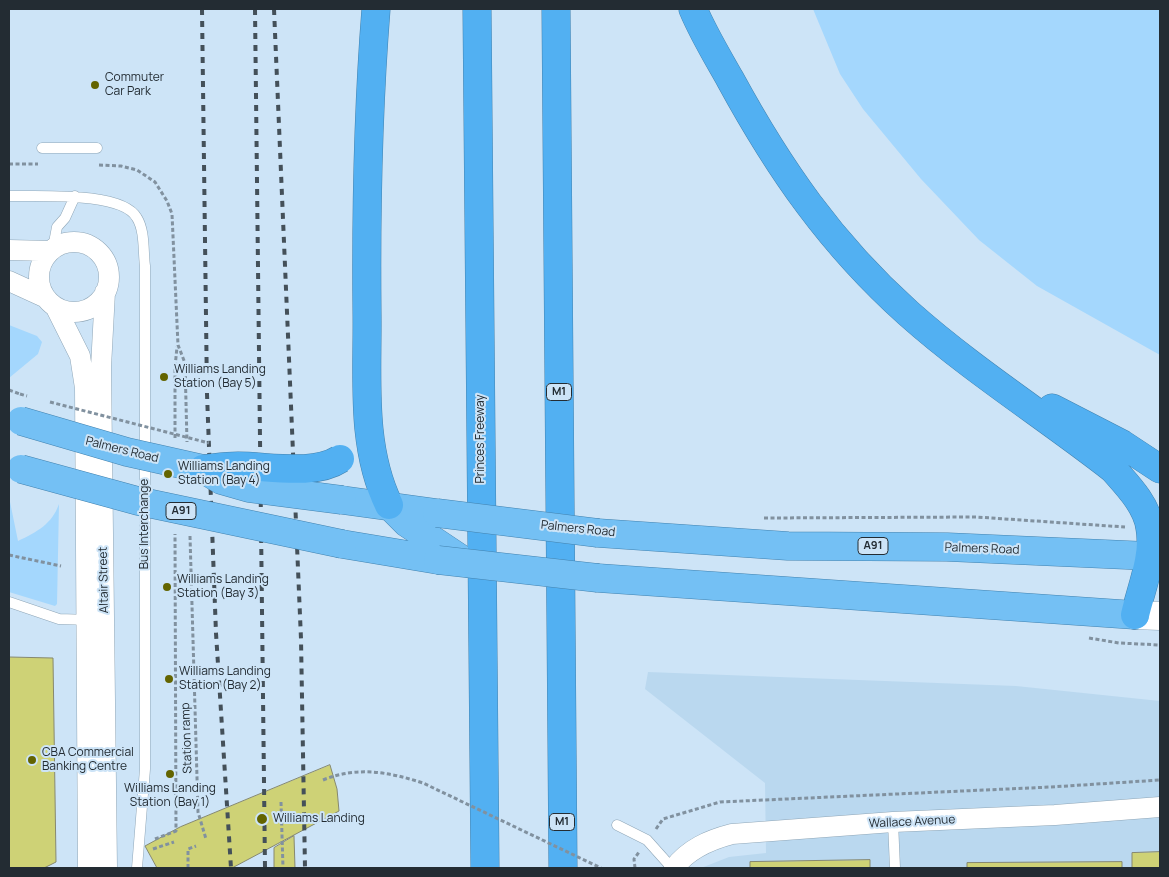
<!DOCTYPE html>
<html>
<head>
<meta charset="utf-8">
<style>
	body { margin:0 }
	#map { position:relative; width:1169px; height:877px; overflow:hidden; background:#cde4f7; font-family:Manrope,sans-serif }
	canvas { display:block }
	.frame { position:absolute; inset:0; border:10px solid #232c33; pointer-events:none }
</style>
</head>
<body>
<div id="map">
<canvas width="1169" height="877"></canvas>
<div class="frame"></div>
</div>
<script>
const context = document.querySelector('canvas').getContext('2d');
context.lineJoin = 'round';
function fillPath(path, color) {
  context.fillStyle = color;
  context.fill(path, 'evenodd');
}
function trace(path, color, width, dash) {
  context.strokeStyle = color;
  context.lineWidth = width;
  context.lineCap = dash ? 'butt' : 'round';
  context.setLineDash(dash || []);
  context.stroke(path);
}
function drawText(font, color, halo, rows, align = 'center') {
  context.font = font + ' Manrope,sans-serif';
  context.lineWidth = 4;
  context.setLineDash([]);
  context.textBaseline = 'middle';
  context.strokeStyle = halo;
  context.fillStyle = color;
  for (const [text, x, y, turn = 0] of rows) {
    context.save();
    context.translate(x, y);
    context.rotate((+turn || 0) * Math.PI / 180);
    context.textAlign = isNaN(turn) ? turn : align;
    if (halo) context.strokeText(text, 0, 0);
    context.fillText(text, 0, 0);
    context.restore();
  }
}
const built = new Path2D(`
	M 648,672 L 1016,686 L 1160,701 L 1160,868 L 701,868 L 729,857 L 766,853 L 765,783 L 645,689 Z`);
const green = new Path2D(`
	M 813,9 L 1160,9 L 1160,355 L 1037,286 L 979,240 L 921,179 L 863,109 L 840,74 Z
	M 9,325 L 37,336 L 42,342 L 38,354 L 9,378 Z
	M 9,497 L 18,541 C 37,532 52,524 59,504 L 57,604 L 55,606 L 9,592 Z`);
const building = new Path2D(`
	M 9,657 L 53,658 L 56,862 L 44,868 L 9,868 Z
	M 330,765 L 337,789 L 339,811 L 232,868 L 157,868 L 145,846 L 180,827 Z
	M 294,836 L 295,868 L 274,868 L 274,848 Z
	M 1160,852 L 1160,868 L 1132,868 L 1132,853 Z
	M 870,860 L 870,868 L 750,868 L 750,862 Z
	M 1122,862 L 1122,868 L 967,868 L 967,863 Z`);
const path = new Path2D(`
	M 9,164 L 38,164
	M 99,165 L 121,166 L 137,170 L 155,182 L 167,201 L 172,214 L 178,345 L 185,363 L 187,442
	M 9,390 L 20,394
	M 175,438 L 175,367 L 177,347
	M 764,518 L 976,517 L 1125,527
	M 190,536 L 198,812 L 206,839
	M 9,555 L 61,566
	M 1089,638 L 1119,643 L 1160,645
	M 281,802 L 283,868
	M 656,829 L 663,819 L 720,802 L 1051,787 L 1160,780
	M 155,839 L 176,831 L 175,534
	M 153,849 L 174,842
	M 188,868 L 188,849 L 196,846
	M 635,868 L 634,859 L 639,852`);
const service = new Path2D(`
	M 42,148 L 97,148
	M 9,196 C 37,197 122,191 137,218 C 145,231 143,251 145,266 L 145,769 L 137,868
	M 53,248 L 57,227 L 65,218 L 75,196
	M 9,602 L 59,619 L 90,620
	M 893,822 L 895,868
	M 617,825 L 647,840 L 672,868`);
const minor = new Path2D(`
	M39 277a35 35 0 1 1 70 0a35 35 0 1 1-70 0Z
	M 9,250 L 50,251
	M 9,281 L 44,297
	M 105,292 L 101,367 L 107,868
	M 56,308 L 80,356 L 85,388 L 88,868
	M 674,868 C 688,849 709,840 732,834 L 893,822 L 1055,815 L 1160,807`);
const secondary = new Path2D(`
	M 1135,615 L 1160,616`);
const trunk = new Path2D(`
	M 342,500 L 437,513
	M 389,505 L 407,523 L 467,563
	M 598,533 L 788,546 L 947,547 L 1149,556
	M 342,544 L 438,560
	M 598,578 L 1135,615`);
const motorway = new Path2D(`
	M 376,9 C 368,110 366,210 367,311 C 368,375 360,446 389,505
	M 477,9 L 485,868
	M 556,9 L 563,868
	M 693,9 C 703,33 717,56 730,79 C 779,169 831,244 908,313 C 972,370 1045,416 1113,469 C 1127,485 1147,505 1150,528 C 1155,555 1141,589 1135,615
	M 1052,408 L 1122,444 L 1160,469`);
const rail = new Path2D(`
	M 202,9 L 207,394 L 216,633 L 231,868
	M 255,9 L 265,868
	M 274,9 L 301,639 L 305,868`);
const pathBridge = new Path2D(`
	M 20,394 L 27,396
	M 50,402 L 209,443
	M 323,780 C 357,766 389,772 423,783 L 601,868`);
const trunkBridge = new Path2D(`
	M 21,421 L 127,452 L 203,469 L 221,480 L 249,488 L 342,500
	M 21,469 L 138,501 L 342,544
	M 437,513 L 598,533
	M 438,560 L 598,578`);
const motorwayBridge = new Path2D(`
	M 203,469 C 214,468 226,466 238,466 C 268,466 314,476 340,459`);
const markers = [
	[95,85,5,"#636400"],
	[164,377,5,"#636400"],
	[168,474,5,"#636400"],
	[167,587,5,"#636400"],
	[169,679,5,"#636400"],
	[32,760,5,"#636400"],
	[170,774,5,"#636400"],
	[262,819,6,"#636400"]
];
const shields = [
	[559,392,25],
	[181,511,30],
	[873,546,30],
	[562,822,25]
];
const shieldNames = [
	["M1",559,392],
	["A91",181,511],
	["A91",873,546],
	["M1",562,822]
];
const poiNames = [
	["Commuter",105,78],
	["Car Park",105,92],
	["Williams Landing",174,370],
	["Station (Bay 5)",174,384],
	["Williams Landing",178,467],
	["Station (Bay 4)",178,481],
	["Williams Landing",177,580],
	["Station (Bay 3)",177,594],
	["Williams Landing",179,672],
	["Station (Bay 2)",179,686],
	["CBA Commercial",42,753],
	["Banking Centre",42,767],
	["Williams Landing",170,789,"center"],
	["Station (Bay 1)",170,803,"center"],
	["Williams Landing",273,819]
];
const streetNames = [
	["Princes Freeway",481,439,-90],
	["Palmers Road",122,450,14],
	["Bus Interchange",145,524,-90],
	["Palmers Road",578,529,6],
	["Palmers Road",982,549,2],
	["Altair Street",104,580,-91],
	["Station ramp",187,738,-92],
	["Wallace Avenue",912,822,-3]
];
fillPath(built, '#bad8ef');
fillPath(green, '#a4d7fd');
fillPath(building, '#ced276');
trace(building, '#86886f', 1);
trace(service, '#8fa6b7', 11);
trace(minor, '#8fa6b7', 21);
trace(secondary, '#8fa6b7', 29);
trace(trunk, '#4282af', 29);
trace(motorway, '#4282af', 29);
trace(path, '#81919f', 3, [4, 2.5]);
trace(service, '#fff', 10);
trace(minor, '#fff', 20);
trace(secondary, '#fff', 28);
trace(trunk, '#74c0f4', 28);
trace(motorway, '#52b0f2', 28);
trace(rail, '#445059', 4, [6, 6]);
trace(trunkBridge, '#4282af', 29, []);
trace(motorwayBridge, '#4282af', 29, []);
trace(pathBridge, '#81919f', 3, [4, 2.5]);
trace(trunkBridge, '#74c0f4', 28);
trace(motorwayBridge, '#52b0f2', 28);
for (const [x, y, r, color] of markers) {
  const dot = new Path2D();
  dot.arc(x, y, r, 0, 2 * Math.PI);
  context.fillStyle = color;
  context.fill(dot);
  trace(dot, '#cde4f7', 2);
}
for (const [x, y, w] of shields) {
  const box = new Path2D();
  box.roundRect(x - w / 2, y - 8.5, w, 17, 4);
  context.fillStyle = '#cde4f7';
  context.fill(box);
  trace(box, '#232c33', 1);
}
drawText('bold 11px', '#232c33', null, shieldNames);
drawText('12px', '#232c33', '#cde4f7', poiNames, 'left');
drawText('12px', '#232c33', '#cde4f7', streetNames);
</script>
</body>
</html>
